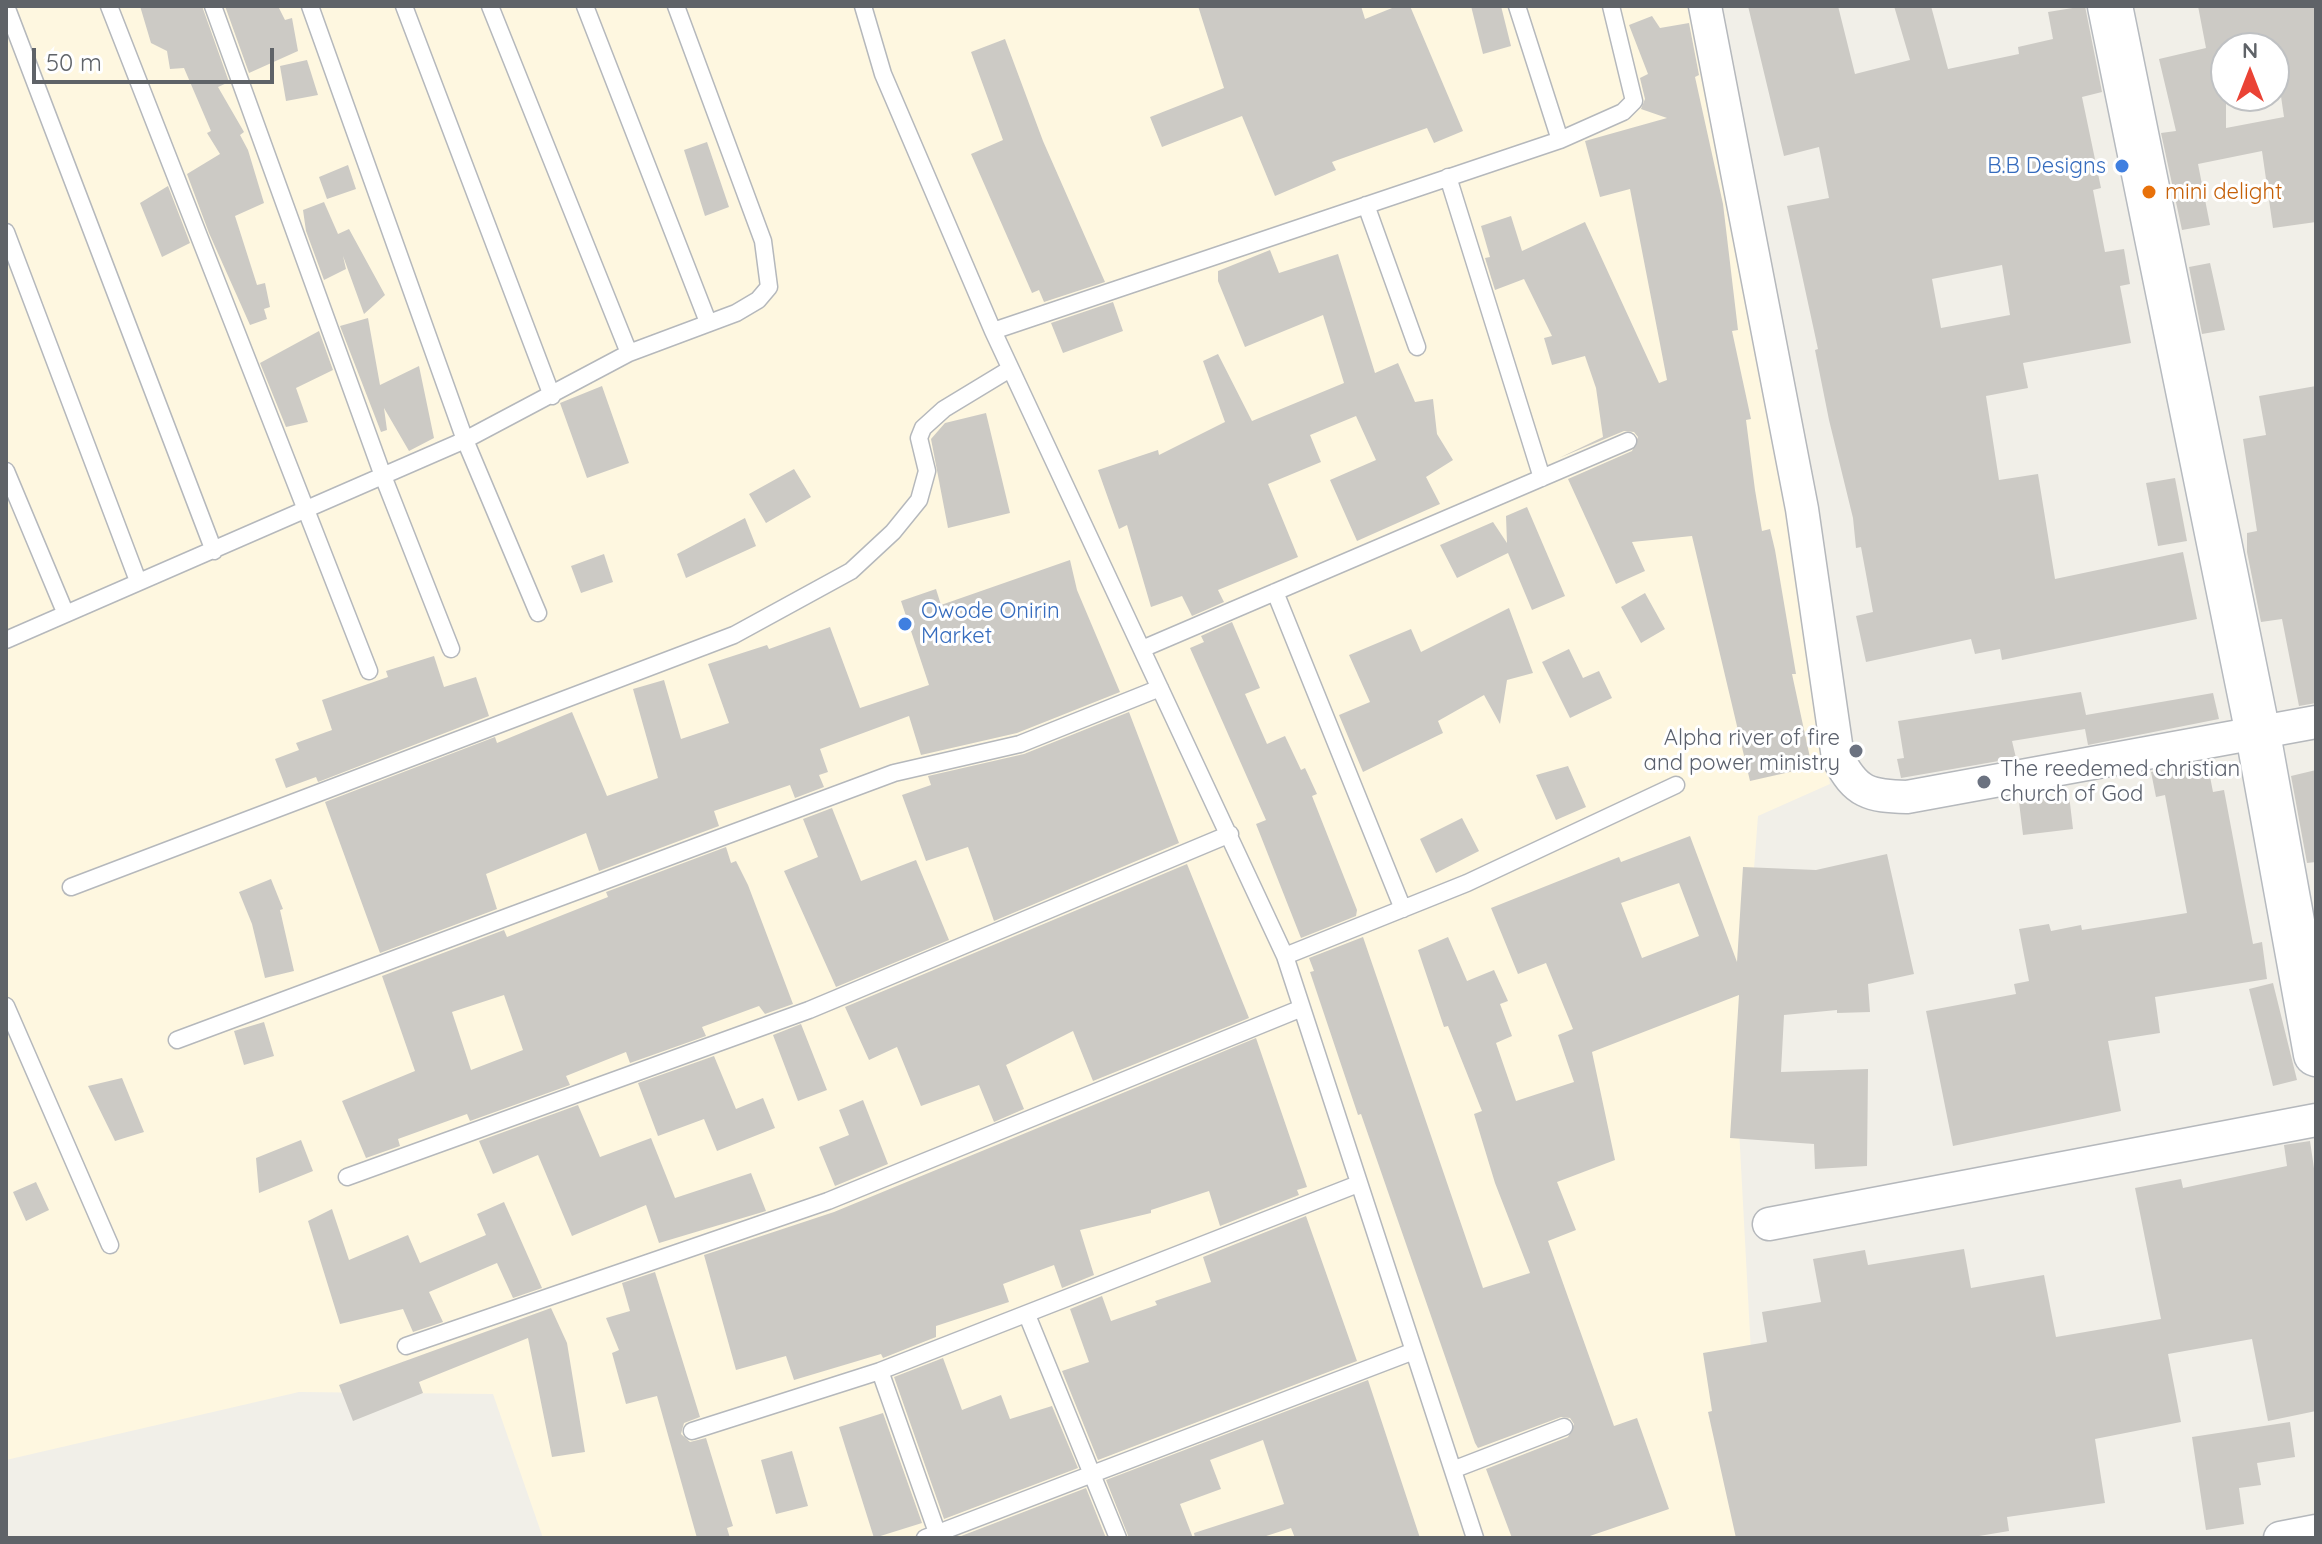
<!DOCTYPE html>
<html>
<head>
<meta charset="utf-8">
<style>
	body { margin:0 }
	#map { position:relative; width:2322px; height:1544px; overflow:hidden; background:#f1efe8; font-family:Quicksand,sans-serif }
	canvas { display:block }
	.frame { position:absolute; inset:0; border:8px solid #5f6368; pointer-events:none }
	.north { position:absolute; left:2210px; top:32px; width:80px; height:80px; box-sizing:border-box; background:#fff; border:2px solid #bfc1c3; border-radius:50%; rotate:0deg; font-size:22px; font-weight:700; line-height:32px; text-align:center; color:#5f6368 }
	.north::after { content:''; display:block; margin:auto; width:28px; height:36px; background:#ea4335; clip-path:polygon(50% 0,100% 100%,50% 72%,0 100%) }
	.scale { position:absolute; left:32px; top:48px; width:242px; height:36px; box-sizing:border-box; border:4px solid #5f6368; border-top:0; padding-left:10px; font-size:24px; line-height:28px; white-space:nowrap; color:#5f6368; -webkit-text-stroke:6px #fff; paint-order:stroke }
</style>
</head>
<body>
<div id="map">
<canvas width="2322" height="1544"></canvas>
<div class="frame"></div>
<div class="north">N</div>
<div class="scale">50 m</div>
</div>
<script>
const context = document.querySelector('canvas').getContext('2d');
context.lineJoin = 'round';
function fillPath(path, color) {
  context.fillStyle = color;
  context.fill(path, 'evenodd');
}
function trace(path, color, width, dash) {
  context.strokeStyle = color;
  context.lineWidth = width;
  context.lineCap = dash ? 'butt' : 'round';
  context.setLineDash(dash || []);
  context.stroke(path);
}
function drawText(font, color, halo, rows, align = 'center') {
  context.font = font + ' Quicksand,sans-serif';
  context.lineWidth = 6;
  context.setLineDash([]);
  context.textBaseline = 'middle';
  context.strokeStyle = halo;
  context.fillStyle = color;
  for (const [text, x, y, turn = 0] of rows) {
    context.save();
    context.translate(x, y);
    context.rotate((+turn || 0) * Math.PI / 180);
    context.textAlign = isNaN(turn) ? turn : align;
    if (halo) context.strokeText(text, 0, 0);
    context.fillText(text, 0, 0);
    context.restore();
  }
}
const commercial = new Path2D(`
	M 6,6 L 1704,6 L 1830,784 L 1758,816 L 1737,1092 L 1761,1538 L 543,1538 L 493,1394 L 299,1392 L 6,1460 Z`);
const building = new Path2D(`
	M 140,6 L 202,6 L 229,82 L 218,87 L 244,132 L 240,135 L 248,150 L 264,203 L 235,216 L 257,285 L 265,283 L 270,307 L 264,309 L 267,319 L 250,325 L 209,233 L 187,174 L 220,154 L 207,133 L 211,131 L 184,68 L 170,69 L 167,51 L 151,43 Z
	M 225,6 L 278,6 L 285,20 L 292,18 L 298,51 L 249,73 Z
	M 1198,6 L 1361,6 L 1365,19 L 1397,6 L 1410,6 L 1463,131 L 1434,143 L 1427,128 L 1332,162 L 1336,170 L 1275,196 L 1242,116 L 1162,147 L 1150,117 L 1224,88 Z
	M 1471,6 L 1501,6 L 1511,46 L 1483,54 Z
	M 1748,6 L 1838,6 L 1855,74 L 1910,60 L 1894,6 L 1931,6 L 1948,69 L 2019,54 L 2018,47 L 2053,39 L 2048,12 L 2085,6 L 2102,92 L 2082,97 L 2101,188 L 2093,190 L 2105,252 L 2124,249 L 2130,284 L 2120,286 L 2131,343 L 2023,363 L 2028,388 L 1986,396 L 1999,480 L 2038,474 L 2055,579 L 2183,552 L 2197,619 L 2002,660 L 2000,649 L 1975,654 L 1971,639 L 1866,662 L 1856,616 L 1873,612 L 1861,547 L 1856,548 L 1853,518 L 1829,420 L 1815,350 L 1818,349 L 1787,206 L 1829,198 L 1819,147 L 1784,156 ZM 2002,265 L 2010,315 L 1941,328 L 1932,279 Z
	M 2198,6 L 2316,6 L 2316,222 L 2273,228 L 2262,151 L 2198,164 L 2210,225 L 2182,230 L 2161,133 L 2176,131 L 2159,59 L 2206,48 ZM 2226,48 L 2274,48 L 2284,117 L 2226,128 Z
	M 1652,16 L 1660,28 L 1689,23 L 1699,75 L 1695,77 L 1723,204 L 1738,330 L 1732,331 L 1751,419 L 1746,420 L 1755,490 L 1762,531 L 1770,529 L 1775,550 L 1796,674 L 1792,674 L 1812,767 L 1750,781 L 1692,536 L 1632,542 L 1645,571 L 1616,584 L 1568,479 L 1632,451 L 1638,437 L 1634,432 L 1624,431 L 1559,458 L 1603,437 L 1596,388 L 1585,356 L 1552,365 L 1544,338 L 1552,336 L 1524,279 L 1495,290 L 1485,258 L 1490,257 L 1481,226 L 1511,216 L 1522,251 L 1585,222 L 1659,383 L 1667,380 L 1630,189 L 1600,197 L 1585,141 L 1667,118 L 1641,109 L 1645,99 L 1640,78 L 1648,74 L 1629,25 Z
	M 1005,39 L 1043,141 L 1105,282 L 1044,302 L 1039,290 L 1032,293 L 971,154 L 1003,140 L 971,52 Z
	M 307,60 L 318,95 L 286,101 L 280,66 Z
	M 707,142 L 729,207 L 705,216 L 684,150 Z
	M 348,165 L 356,189 L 327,199 L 319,177 Z
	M 168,186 L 190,243 L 162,257 L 140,203 Z
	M 324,202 L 338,234 L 349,229 L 385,295 L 364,314 L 343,256 L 346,269 L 324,280 L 306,231 L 303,210 Z
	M 1270,250 L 1279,273 L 1338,254 L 1375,373 L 1398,363 L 1415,402 L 1433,399 L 1437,434 L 1453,460 L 1426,477 L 1440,504 L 1357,541 L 1330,480 L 1376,460 L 1356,416 L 1310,435 L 1321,462 L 1268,484 L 1298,557 L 1218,590 L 1224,602 L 1192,616 L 1182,596 L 1151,607 L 1127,525 L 1119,529 L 1098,470 L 1158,450 L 1159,455 L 1225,422 L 1203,361 L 1218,354 L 1252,421 L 1344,383 L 1323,315 L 1245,347 L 1218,281 L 1218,271 Z
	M 2210,263 L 2225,330 L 2202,334 L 2189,267 Z
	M 1113,302 L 1123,331 L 1063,353 L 1051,323 Z
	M 368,318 L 380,385 L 419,366 L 434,438 L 409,451 L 384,408 L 387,430 L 381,432 L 340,326 Z
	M 319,331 L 333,370 L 296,388 L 308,422 L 286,427 L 260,363 Z
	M 602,386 L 629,463 L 587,478 L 560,403 Z
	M 2316,386 L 2316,703 L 2299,706 L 2282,619 L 2261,622 L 2247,552 L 2247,533 L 2257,531 L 2243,439 L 2266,435 L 2259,396 Z
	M 986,413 L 1010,513 L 948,528 L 931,439 L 945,423 Z
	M 794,469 L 811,497 L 766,523 L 749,494 Z
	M 2175,478 L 2187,541 L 2158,546 L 2146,483 Z
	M 1527,507 L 1565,596 L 1532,610 L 1508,553 L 1457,578 L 1440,545 L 1493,522 L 1507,543 L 1506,516 Z
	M 745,518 L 756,546 L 686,578 L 677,554 Z
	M 604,554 L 613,582 L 581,593 L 571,566 Z
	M 1070,560 L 1077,590 L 1120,692 L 1017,733 L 921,755 L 909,716 L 820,749 L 828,772 L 819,775 L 824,787 L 795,798 L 790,785 L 714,811 L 719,826 L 599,871 L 586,833 L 486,874 L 497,909 L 380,953 L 325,802 L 495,737 L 497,743 L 572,712 L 607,796 L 658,778 L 633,689 L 664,680 L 681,739 L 729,723 L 708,664 L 767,645 L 769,649 L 830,627 L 860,708 L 929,685 L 901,601 L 936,589 L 941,605 Z
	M 1645,593 L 1665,629 L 1641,643 L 1621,607 Z
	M 1509,608 L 1533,673 L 1507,680 L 1500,724 L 1484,695 L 1438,721 L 1443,733 L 1363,772 L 1339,715 L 1370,702 L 1349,655 L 1411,629 L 1421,652 Z
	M 1232,622 L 1260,688 L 1245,694 L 1267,744 L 1285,736 L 1301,770 L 1305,768 L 1317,794 L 1312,796 L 1357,910 L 1356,916 L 1301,938 L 1256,824 L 1266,820 L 1190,648 L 1204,642 L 1201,636 Z
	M 1569,649 L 1583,678 L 1599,671 L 1612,698 L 1570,718 L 1542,662 Z
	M 434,656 L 444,687 L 476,677 L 489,716 L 318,782 L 316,777 L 286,788 L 275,759 L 299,750 L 296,743 L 332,730 L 322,700 L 388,677 L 386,671 Z
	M 2081,692 L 2086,715 L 2213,693 L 2219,719 L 2088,745 L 2085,729 L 2012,741 L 2016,758 L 1901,778 L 1897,759 L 1904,758 L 1898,721 Z
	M 1129,712 L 1179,843 L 994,921 L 968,847 L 926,861 L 902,795 L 931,785 L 928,776 L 1024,754 Z
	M 2207,761 L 2213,792 L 2224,790 L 2253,944 L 2262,942 L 2267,979 L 2155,997 L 2160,1033 L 2108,1041 L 2121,1111 L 1953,1146 L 1926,1011 L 2016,994 L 2014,984 L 2029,981 L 2019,929 L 2049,924 L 2051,931 L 2081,925 L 2082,930 L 2187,913 L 2165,795 L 2156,797 L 2151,772 Z
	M 1568,766 L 1586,807 L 1556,820 L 1536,775 Z
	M 2316,770 L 2316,862 L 2307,863 L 2291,776 Z
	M 2069,795 L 2073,829 L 2023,835 L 2019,802 Z
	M 832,808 L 861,881 L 916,860 L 949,940 L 836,987 L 784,871 L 818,857 L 803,819 Z
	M 1462,818 L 1479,851 L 1436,873 L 1420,839 Z
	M 1690,836 L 1737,962 L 1743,867 L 1816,870 L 1887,854 L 1914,974 L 1868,984 L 1870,1012 L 1837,1013 L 1837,1010 L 1784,1015 L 1781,1072 L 1868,1069 L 1867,1166 L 1815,1169 L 1814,1144 L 1730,1138 L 1739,995 L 1592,1052 L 1615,1160 L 1557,1182 L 1576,1230 L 1548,1241 L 1614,1426 L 1637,1418 L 1669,1509 L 1584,1538 L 1512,1538 L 1486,1469 L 1568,1437 L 1574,1424 L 1570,1418 L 1561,1417 L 1478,1448 L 1475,1443 L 1361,1114 L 1358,1115 L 1310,972 L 1314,971 L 1309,958 L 1363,937 L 1483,1288 L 1530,1273 L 1495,1183 L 1474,1114 L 1482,1111 L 1448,1026 L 1444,1027 L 1418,950 L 1448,937 L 1467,981 L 1494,970 L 1508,1001 L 1500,1004 L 1512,1036 L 1496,1043 L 1516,1101 L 1574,1082 L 1558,1035 L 1573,1029 L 1546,963 L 1518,974 L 1491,908 L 1619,857 L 1621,862 ZM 1679,883 L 1699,936 L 1642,958 L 1621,903 Z
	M 726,847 L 731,863 L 736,861 L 748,885 L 793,1004 L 765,1014 L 759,1006 L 702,1027 L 706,1036 L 630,1063 L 626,1052 L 566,1076 L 570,1085 L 470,1121 L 467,1114 L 398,1139 L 400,1146 L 366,1158 L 342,1101 L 415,1071 L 382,976 L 504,930 L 507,937 L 608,897 L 606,892 ZM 504,995 L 523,1050 L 471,1070 L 452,1012 Z
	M 1187,864 L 1249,1018 L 1093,1081 L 1073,1031 L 1006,1065 L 1024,1109 L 994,1122 L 979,1085 L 921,1106 L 897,1047 L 869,1060 L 845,1007 Z
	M 271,879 L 283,909 L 280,910 L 294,971 L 265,978 L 252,924 L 239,892 Z
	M 2273,983 L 2297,1080 L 2273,1086 L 2249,989 Z
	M 264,1022 L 274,1056 L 244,1065 L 234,1031 Z
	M 801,1024 L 827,1090 L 798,1101 L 773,1035 Z
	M 1256,1038 L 1307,1187 L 1297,1190 L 1299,1195 L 1220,1226 L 1209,1191 L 1151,1210 L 1151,1213 L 1080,1230 L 1094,1275 L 1062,1288 L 1054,1265 L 1003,1284 L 1009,1302 L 936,1326 L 936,1337 L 883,1358 L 881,1354 L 794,1380 L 786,1356 L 736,1370 L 704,1255 L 834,1212 Z
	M 714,1056 L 736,1109 L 763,1098 L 775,1128 L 717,1151 L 704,1119 L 658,1136 L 638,1083 Z
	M 122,1078 L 144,1132 L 115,1141 L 88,1086 Z
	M 863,1100 L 888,1164 L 835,1186 L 819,1147 L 849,1135 L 839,1110 Z
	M 578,1105 L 600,1157 L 651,1138 L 675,1198 L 751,1173 L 766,1211 L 659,1243 L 646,1205 L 572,1236 L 538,1155 L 493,1174 L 479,1141 Z
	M 301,1140 L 313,1171 L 259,1193 L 256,1158 Z
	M 2310,1141 L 2316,1182 L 2316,1411 L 2268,1421 L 2252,1339 L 2168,1354 L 2181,1422 L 2095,1439 L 2105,1503 L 2007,1517 L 2009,1531 L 1967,1538 L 1736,1538 L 1708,1412 L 1712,1411 L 1703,1353 L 1767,1342 L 1762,1312 L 1821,1302 L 1813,1259 L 1865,1250 L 1868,1265 L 1964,1249 L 1971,1288 L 2044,1275 L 2056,1337 L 2161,1319 L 2135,1188 L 2181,1179 L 2183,1188 L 2287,1166 L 2284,1145 Z
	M 36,1182 L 49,1210 L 26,1221 L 13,1192 Z
	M 504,1202 L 542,1288 L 513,1298 L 497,1263 L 429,1292 L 443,1322 L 413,1332 L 403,1309 L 340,1324 L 308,1221 L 332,1209 L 349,1260 L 408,1235 L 420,1263 L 486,1235 L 477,1214 Z
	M 1306,1216 L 1357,1361 L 1098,1460 L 1062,1371 L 1089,1362 L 1070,1309 L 1102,1296 L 1111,1321 L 1157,1305 L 1155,1301 L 1211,1282 L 1203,1257 Z
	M 655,1272 L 700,1417 L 684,1423 L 681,1434 L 690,1442 L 706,1438 L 733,1526 L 727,1528 L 730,1538 L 697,1538 L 657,1396 L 626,1404 L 612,1353 L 619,1350 L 606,1318 L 630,1311 L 622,1283 Z
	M 551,1308 L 567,1343 L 585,1452 L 552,1457 L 528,1338 L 419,1382 L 423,1393 L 353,1421 L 339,1385 Z
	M 943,1358 L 962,1410 L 1001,1395 L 1010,1419 L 1052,1406 L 1078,1468 L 944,1519 L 894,1377 Z
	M 1368,1380 L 1420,1538 L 1295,1538 L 1291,1528 L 1260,1538 L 1195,1538 L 1194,1533 L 1284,1504 L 1263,1440 L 1210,1460 L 1221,1489 L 1180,1504 L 1193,1538 L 1129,1538 L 1106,1480 Z
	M 883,1413 L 922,1523 L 874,1538 L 839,1427 Z
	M 2290,1422 L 2295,1457 L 2257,1463 L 2261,1485 L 2239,1488 L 2244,1524 L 2206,1530 L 2192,1437 Z
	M 792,1451 L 808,1506 L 776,1514 L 761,1460 Z
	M 1086,1488 L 1106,1538 L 956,1538 Z`);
const lane = new Path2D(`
	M 6,6 L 214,551
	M 109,6 L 369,671
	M 213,6 L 383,476 L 451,649
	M 310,6 L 465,440 L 538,613
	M 404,6 L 552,396
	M 490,6 L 629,353
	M 585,6 L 708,322
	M 863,6 L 883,74 L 993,331 L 1285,956 L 1475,1538
	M 1517,6 L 1560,140
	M 1448,177 L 1542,478
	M 1366,205 L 1417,347
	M 6,232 L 138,581
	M 993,331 L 1560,140 L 1623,112 L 1634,101 L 1611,6
	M 6,471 L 65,612
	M 1275,592 L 1403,909
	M 6,640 L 465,440 L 629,353 L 736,313 L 758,300 L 769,287 L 763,241 L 676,6
	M 1142,649 L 1628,441
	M 71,887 L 734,635 L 851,571 L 893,532 L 919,500 L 927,471 L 919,438 L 923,428 L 944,409 L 1010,369
	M 1285,956 L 1467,883 L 1676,785
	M 6,1006 L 110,1245
	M 177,1040 L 894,773 L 1020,744 L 1160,688
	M 347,1177 L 809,1010 L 1230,834
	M 1027,1315 L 1118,1538
	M 406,1346 L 828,1201 L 1302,1008
	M 880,1371 L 939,1538
	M 692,1431 L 880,1371 L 1358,1184
	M 1455,1469 L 1564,1427
	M 925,1538 L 1414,1351`);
const street = new Path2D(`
	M 1705,6 L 1802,509 L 1838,758 C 1856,793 1869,796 1907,797 L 2316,722
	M 1769,1224 L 2316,1120
	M 2280,1538 L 2316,1531`);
const secondary = new Path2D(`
	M 2110,6 L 2258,734 L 2316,1054`);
const markers = [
	[2122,166,8,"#3f7fe0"],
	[2149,192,8,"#e8710a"],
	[905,624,8,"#3f7fe0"],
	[1856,751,8,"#6b7280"],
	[1984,782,8,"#6b7280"]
];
const shopNames = [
	["B.B Designs",2106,166],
	["Owode Onirin",921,611,"left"],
	["Market",921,636,"left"]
];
const foodNames = [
	["mini delight",2165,192]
];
const worshipNames = [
	["Alpha river of fire",1840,738],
	["and power ministry",1840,763],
	["The reedemed christian",2000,769,"left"],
	["church of God",2000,794,"left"]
];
fillPath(commercial, '#fef7e0');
fillPath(building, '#cccac5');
trace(lane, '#b5b8bc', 19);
trace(street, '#b5b8bc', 35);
trace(secondary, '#b6babf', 47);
trace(lane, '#fff', 16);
trace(street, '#fff', 32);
trace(secondary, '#fff', 44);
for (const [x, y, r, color] of markers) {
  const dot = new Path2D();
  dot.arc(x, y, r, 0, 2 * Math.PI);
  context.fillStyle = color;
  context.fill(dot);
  trace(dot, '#fff', 3);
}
drawText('22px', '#366cbe', '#fff', shopNames, 'right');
drawText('22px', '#c56008', '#fff', foodNames, 'left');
drawText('22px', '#5b616d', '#fff', worshipNames, 'right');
</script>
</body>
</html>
